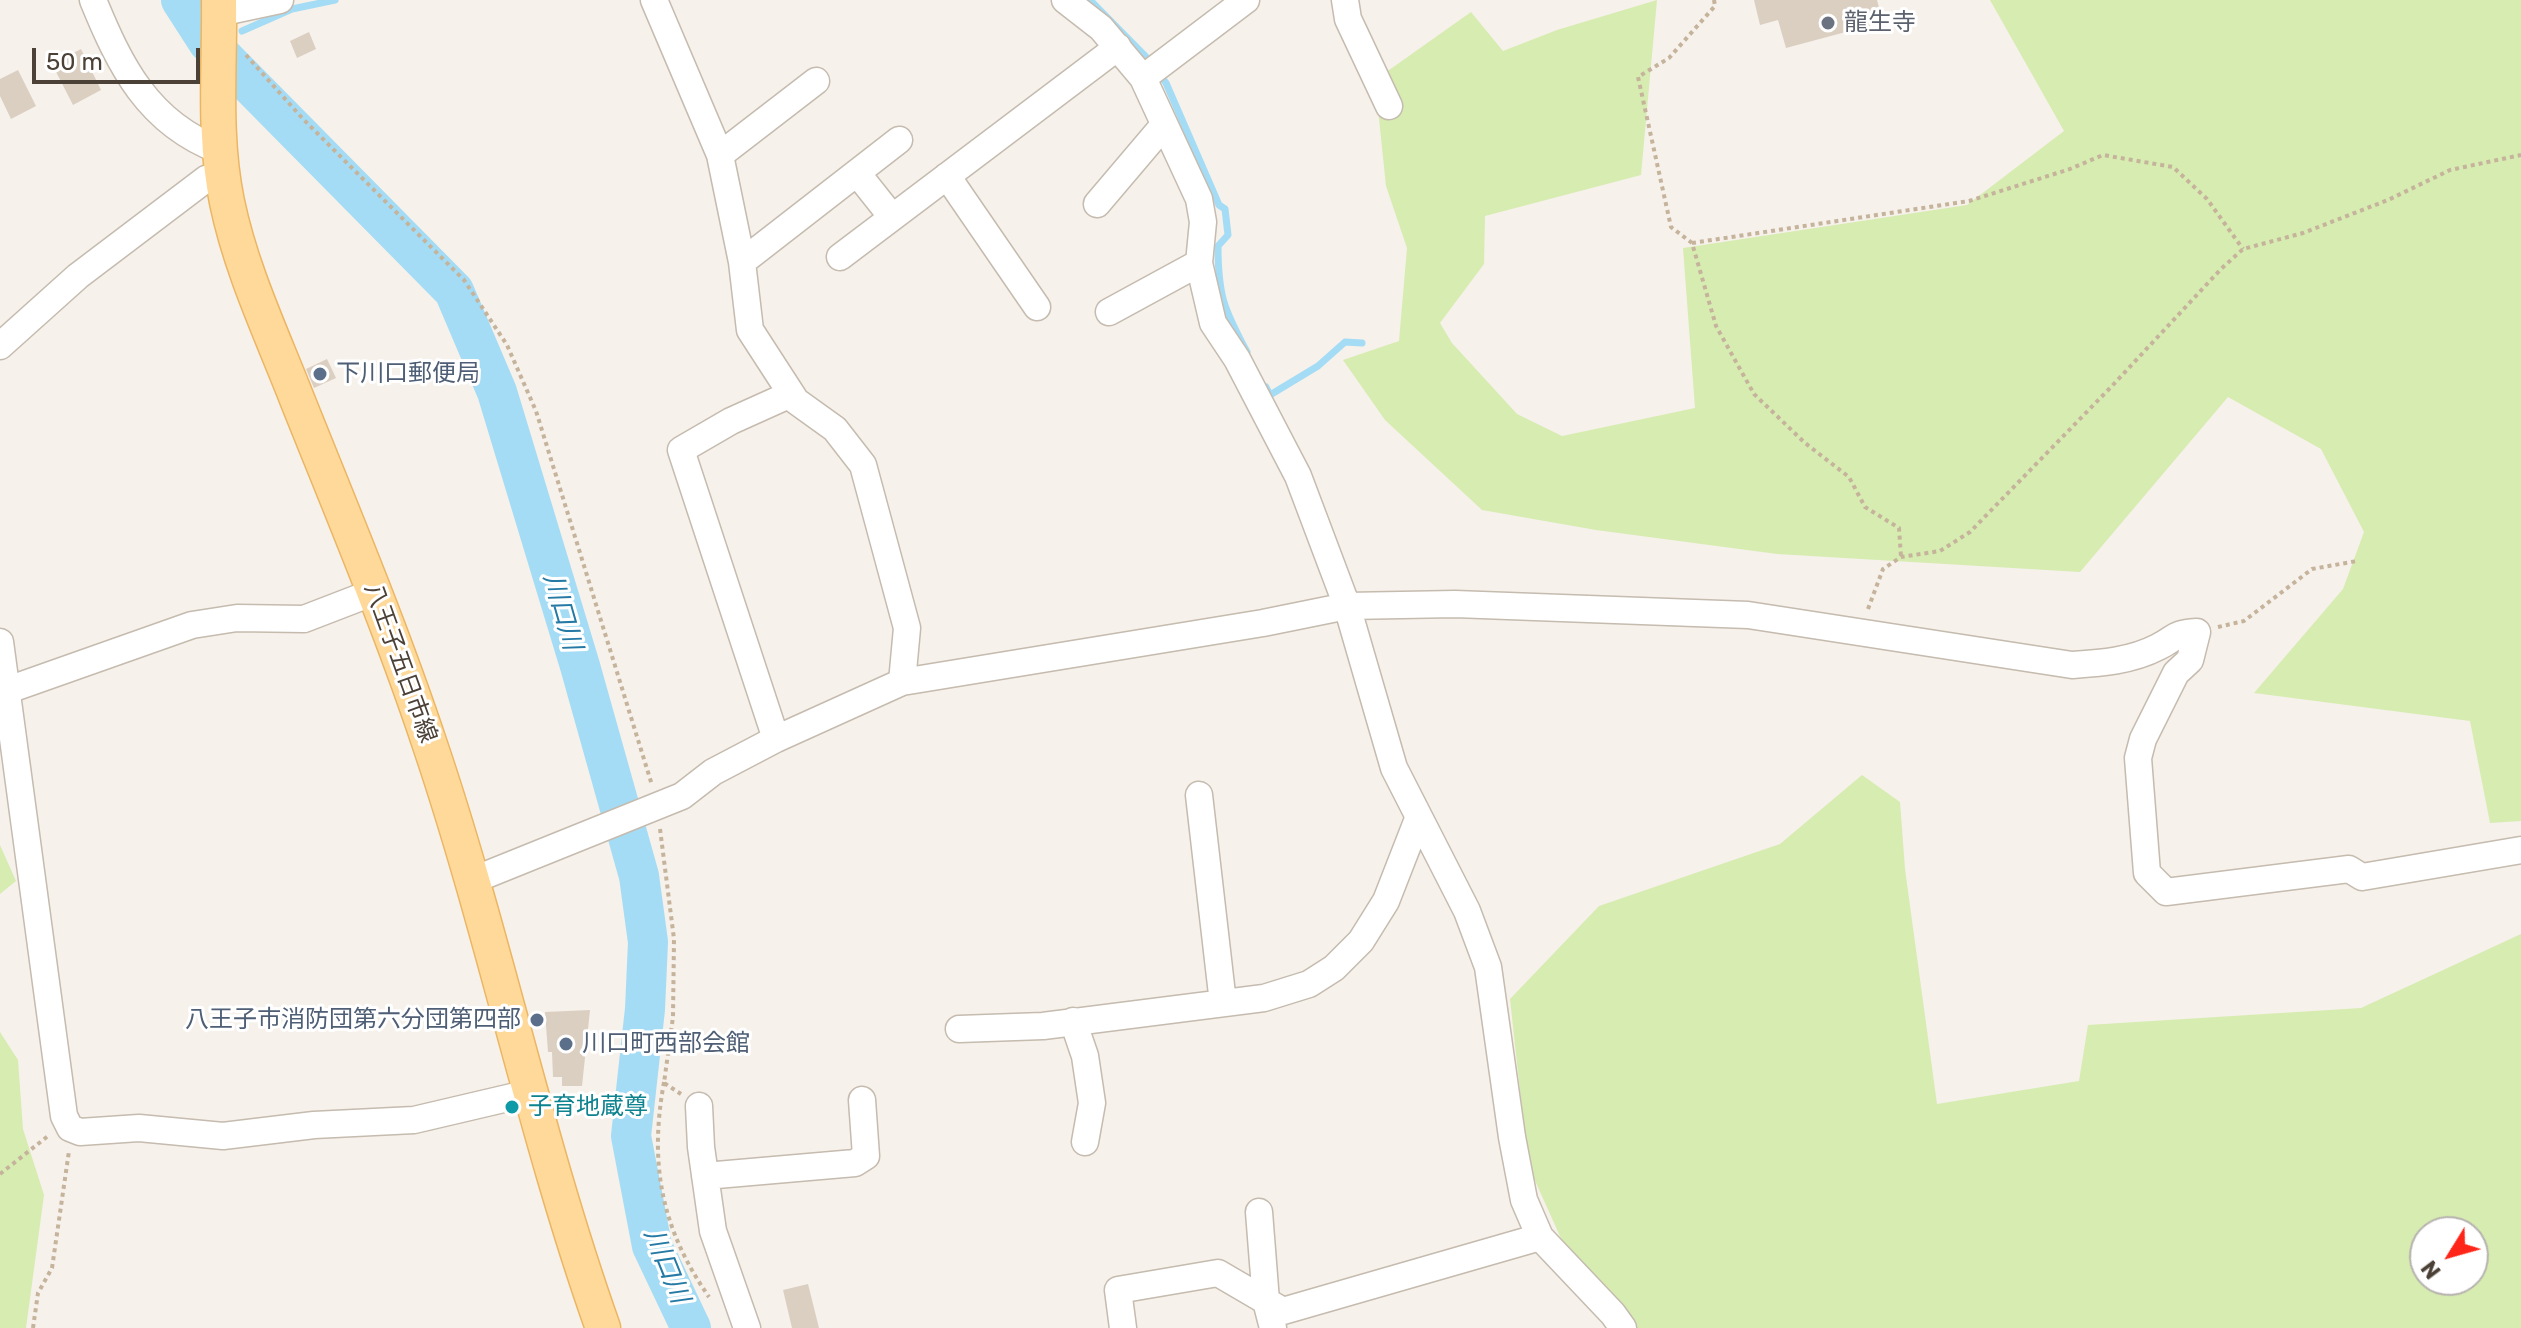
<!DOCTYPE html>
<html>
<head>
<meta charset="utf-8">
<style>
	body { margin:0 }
	#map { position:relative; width:2521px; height:1328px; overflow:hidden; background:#f6f1ea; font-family:Rubik,sans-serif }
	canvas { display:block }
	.north { position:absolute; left:2409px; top:1216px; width:80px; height:80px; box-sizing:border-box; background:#fff; border:2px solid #b7b3af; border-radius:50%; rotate:233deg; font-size:22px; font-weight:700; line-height:32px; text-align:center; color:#4b4137 }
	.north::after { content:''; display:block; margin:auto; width:28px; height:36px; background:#ff2518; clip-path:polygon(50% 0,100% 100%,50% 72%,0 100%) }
	.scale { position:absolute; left:32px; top:48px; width:168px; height:36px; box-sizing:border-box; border:4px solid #4b4137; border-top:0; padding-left:10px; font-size:24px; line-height:28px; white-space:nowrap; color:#4b4137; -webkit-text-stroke:6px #fff; paint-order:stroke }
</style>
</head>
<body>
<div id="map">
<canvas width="2521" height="1328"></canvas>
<div class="north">N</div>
<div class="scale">50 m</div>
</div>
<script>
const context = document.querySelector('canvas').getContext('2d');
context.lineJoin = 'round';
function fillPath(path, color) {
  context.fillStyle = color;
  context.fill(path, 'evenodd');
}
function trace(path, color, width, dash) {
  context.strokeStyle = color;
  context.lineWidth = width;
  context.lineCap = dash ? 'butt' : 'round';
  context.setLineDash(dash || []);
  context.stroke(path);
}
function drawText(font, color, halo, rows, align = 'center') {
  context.font = font + ' Rubik,"Noto Sans JP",sans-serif';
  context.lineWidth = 6;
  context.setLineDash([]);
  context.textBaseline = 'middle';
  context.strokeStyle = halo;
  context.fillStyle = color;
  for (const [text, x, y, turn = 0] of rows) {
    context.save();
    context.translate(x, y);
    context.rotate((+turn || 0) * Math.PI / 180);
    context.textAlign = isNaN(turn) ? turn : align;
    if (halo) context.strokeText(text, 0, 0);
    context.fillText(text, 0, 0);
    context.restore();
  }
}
const green = new Path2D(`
	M 1657,0 L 1641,175 L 1485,216 L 1484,264 L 1440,323 L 1452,343 L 1517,414 L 1562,436 L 1695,408 L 1683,248 L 1967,205 L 2064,131 L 1990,0 L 2521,0 L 2521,821 L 2490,823 L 2470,721 L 2254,693 L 2343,589 L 2364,532 L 2321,449 L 2228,397 L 2080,572 L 1777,554 L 1596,530 L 1482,510 L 1385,420 L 1343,360 L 1399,341 L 1407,248 L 1386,186 L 1375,80 L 1471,12 L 1503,51 L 1557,30 Z
	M 1862,775 L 1900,802 L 1905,869 L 1937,1104 L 2079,1081 L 2088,1025 L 2361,1008 L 2521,934 L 2521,1328 L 1623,1328 L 1585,1292 L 1528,1165 L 1510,999 L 1599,906 L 1780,844 ZM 2425,1232 L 2473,1232 L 2473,1280 L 2425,1280 Z
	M 0,845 L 16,881 L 0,894 Z
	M 0,1032 L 18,1060 L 23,1129 L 44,1195 L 26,1328 L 0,1328 Z`);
const stream = new Path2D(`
	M 1090,0 L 1149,60 L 1166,83 L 1219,205 L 1225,209 L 1228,235 L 1218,246 C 1218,296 1224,309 1247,352
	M 242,31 L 292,9 L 335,0
	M 1266,387 L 1270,395 L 1318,366 L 1345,342 L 1362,343`);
const river = new Path2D(`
	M 181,0 L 208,42 L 454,291 L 497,392 L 580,666 L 639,876 L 648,942 L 645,1009 L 631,1136 L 652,1246 L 691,1328`);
const building = new Path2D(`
	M 1754,0 L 1877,0 L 1883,22 L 1786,48 L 1778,20 L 1760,25 Z
	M 309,32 L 316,49 L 297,58 L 290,41 Z
	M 81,49 L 101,90 L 73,105 L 52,64 Z
	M 18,70 L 36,106 L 11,119 L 0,96 L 0,79 Z
	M 327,359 L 336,378 L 314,388 L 306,369 Z
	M 590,1010 L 582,1086 L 562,1086 L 562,1077 L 553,1077 L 552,1052 L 548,1052 L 545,1012 Z
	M 808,1284 L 819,1328 L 792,1328 L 783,1290 Z`);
const path = new Path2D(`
	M 1714,0 L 1715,6 L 1669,58 L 1638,77 L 1671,227 L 1692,243 L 1716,326 L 1754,394 L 1805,443 L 1849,477 L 1865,507 L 1899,528 L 1901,557
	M 246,55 L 303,119 L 464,280 L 507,345 L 536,411 L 652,785
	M 1692,243 L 1969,201 L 2070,169 L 2103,155 L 2173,167 L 2207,199 L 2243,249
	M 1868,609 L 1883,569 L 1901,557 L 1940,551 L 1970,532 L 2112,386 L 2221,269 L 2243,249 L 2303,233 L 2388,200 L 2450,170 L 2521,155
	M 2218,627 L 2244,621 L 2312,569 L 2357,561
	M 660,829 L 674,939 L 673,1017 L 664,1083 L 681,1094
	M 664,1082 C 649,1164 661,1228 709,1297
	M 0,1174 L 48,1136
	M 33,1328 L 38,1293 L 52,1268 L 69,1151`);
const minor = new Path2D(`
	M 93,0 C 120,66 148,123 219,150
	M 654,0 L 720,155 L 742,262 L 750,330 L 796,401 L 835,429 L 863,465 L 907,628 L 902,682
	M 1065,0 L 1101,28 L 1143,78 L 1199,199 L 1203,222 L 1199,263 L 1213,323 L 1237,359 L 1298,476 L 1347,606 L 1394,768 L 1467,911 L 1488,967 L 1512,1137 L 1524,1200 L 1540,1237 L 1613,1314 L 1623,1328
	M 1345,0 L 1348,19 L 1389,106
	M 219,13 L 280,0
	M 1143,78 L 1246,0
	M 720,155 L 816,81
	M 857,173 L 892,217
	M 947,176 L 1037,307
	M 1097,204 L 1164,125
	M 840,257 L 1118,47
	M 742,262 L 899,140
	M 1109,312 L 1199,263
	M 0,346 L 78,276 L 206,179 L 223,173
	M 0,642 L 64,1116 L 70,1128 L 80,1132 L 139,1128 L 223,1136 L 314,1125 L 414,1120 L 529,1093
	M 8,690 L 192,625 L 237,618 L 304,619 L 374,592
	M 776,739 L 681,450 L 731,421 L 791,394
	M 1199,795 L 1223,1003
	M 471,881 L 682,796 L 713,772 L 776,739 L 902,682 L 1263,623 L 1347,606 L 1455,604 L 1748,615 L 2072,665 C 2101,663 2131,661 2158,647 C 2178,637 2171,634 2197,632 L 2190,660 L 2176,673 L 2143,739 L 2138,758 L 2147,873 L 2166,892 L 2349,869 L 2362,877 L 2521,850
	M 1073,1021 L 1085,1056 L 1092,1103 L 1085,1142
	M 959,1029 L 1043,1026 L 1264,998 L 1309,984 L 1334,968 L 1361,941 L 1386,901 L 1418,819
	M 699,1106 L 701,1147 L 713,1231 L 747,1328
	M 705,1176 L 855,1163 L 866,1156 L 862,1100
	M 1259,1212 L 1266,1301 L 1273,1328
	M 1123,1328 L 1118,1290 L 1218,1273 L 1283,1311 L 1540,1237`);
const major = new Path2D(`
	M 219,0 C 220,68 213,135 227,202 C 241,270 272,335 297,399 C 343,514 391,628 430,745 C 495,937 535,1137 603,1328`);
const markers = [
	[1828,23,8,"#6b7280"],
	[320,374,8,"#5c6f8a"],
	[537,1020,8,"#5c6f8a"],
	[566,1044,8,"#5c6f8a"],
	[512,1107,8,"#0f9aa8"]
];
const worshipNames = [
	["龍生寺",1844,23]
];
const serviceNames = [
	["下川口郵便局",336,374],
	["八王子市消防団第六分団第四部",521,1020,"right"],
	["川口町西部会館",582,1044]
];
const streetNames = [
	["八王子五日市線",400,663,70]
];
const cultureNames = [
	["子育地蔵尊",528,1107]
];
const waterNames = [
	["川口川",562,612,74],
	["川口川",666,1266,68]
];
fillPath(green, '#d7ecb1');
trace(stream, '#a4dcf5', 7);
trace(river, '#a4dcf5', 40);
fillPath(building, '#dbcfc2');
trace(minor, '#c5bbaf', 29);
trace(major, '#ebb663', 37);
trace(path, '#c5b39c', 4, [4, 4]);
trace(minor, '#fff', 26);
trace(major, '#ffd99a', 34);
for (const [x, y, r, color] of markers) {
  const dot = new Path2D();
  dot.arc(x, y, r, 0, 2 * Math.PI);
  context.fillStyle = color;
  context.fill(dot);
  trace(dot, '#fff', 3);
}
drawText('24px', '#5b616d', '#fff', worshipNames, 'left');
drawText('24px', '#4e5e75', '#fff', serviceNames, 'left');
drawText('24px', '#4b4137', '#fff', streetNames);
drawText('24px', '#0d838f', '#fff', cultureNames, 'left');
drawText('italic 26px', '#257aa5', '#fff', waterNames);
</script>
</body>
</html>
